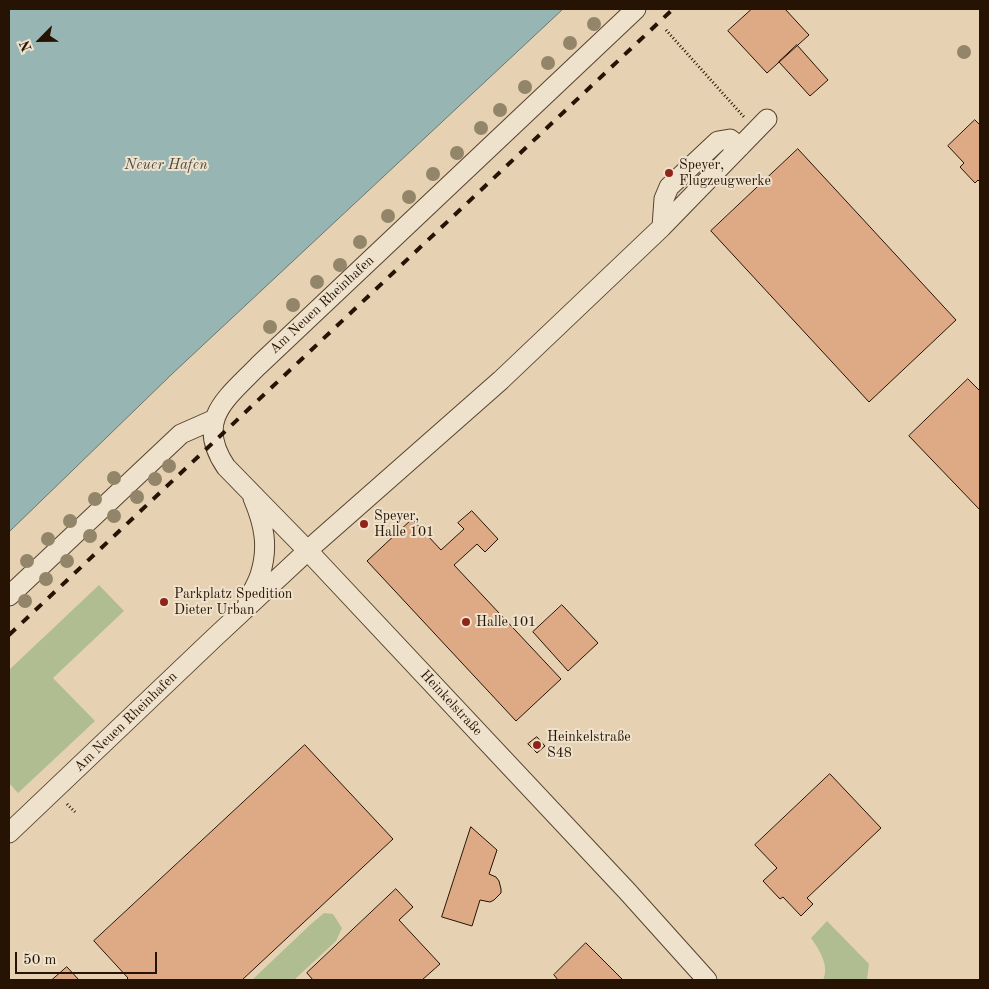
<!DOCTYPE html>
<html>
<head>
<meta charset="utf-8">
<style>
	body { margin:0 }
	#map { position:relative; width:989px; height:989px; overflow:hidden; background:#e6d2b2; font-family:"Old Standard TT",serif }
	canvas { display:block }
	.frame { position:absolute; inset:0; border:10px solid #261303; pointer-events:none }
	.north { position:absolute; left:15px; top:15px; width:50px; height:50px; -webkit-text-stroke:4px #efe2cd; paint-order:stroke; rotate:247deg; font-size:14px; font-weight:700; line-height:20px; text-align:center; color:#261303 }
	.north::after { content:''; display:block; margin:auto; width:18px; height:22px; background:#261303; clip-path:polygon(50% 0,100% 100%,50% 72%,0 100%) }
	.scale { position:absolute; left:15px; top:952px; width:142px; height:22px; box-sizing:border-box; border:2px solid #261303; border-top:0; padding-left:6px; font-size:15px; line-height:18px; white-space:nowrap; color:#261303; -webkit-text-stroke:4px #efe2cd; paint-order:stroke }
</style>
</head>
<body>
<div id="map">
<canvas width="989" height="989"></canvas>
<div class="frame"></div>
<div class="north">N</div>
<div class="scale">50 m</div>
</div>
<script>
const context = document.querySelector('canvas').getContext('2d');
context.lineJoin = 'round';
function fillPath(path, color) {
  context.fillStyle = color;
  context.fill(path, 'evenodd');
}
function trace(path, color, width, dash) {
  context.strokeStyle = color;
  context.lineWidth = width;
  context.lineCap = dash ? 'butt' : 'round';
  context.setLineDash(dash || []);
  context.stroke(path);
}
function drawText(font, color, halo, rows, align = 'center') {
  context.font = font + ' "Old Standard TT",serif';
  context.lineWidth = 4;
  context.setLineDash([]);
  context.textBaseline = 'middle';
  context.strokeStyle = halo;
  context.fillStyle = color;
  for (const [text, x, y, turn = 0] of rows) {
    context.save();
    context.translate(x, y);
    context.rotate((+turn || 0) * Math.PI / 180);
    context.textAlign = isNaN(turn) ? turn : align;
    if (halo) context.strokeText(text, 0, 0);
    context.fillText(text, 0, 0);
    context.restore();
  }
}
const green = new Path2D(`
	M 99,585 L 124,611 L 53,678 L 95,721 L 18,793 L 9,783 L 9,670 Z
	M 324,913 L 333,914 L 342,928 L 336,941 L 294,980 L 252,980 L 311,924 Z
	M 827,921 L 869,964 L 867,980 L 823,980 C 830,966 819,949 811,938 Z`);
const water = new Path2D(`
	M 9,9 L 563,9 L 172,374 L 9,532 Z`);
const building = new Path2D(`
	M 752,9 L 785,9 L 809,35 L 767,73 L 728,31 Z
	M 797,45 L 828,80 L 810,96 L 779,62 Z
	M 975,120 L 980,125 L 980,182 L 978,180 L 975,183 L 960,167 L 964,163 L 948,146 Z
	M 798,149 L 956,320 L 869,402 L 711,231 Z
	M 968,379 L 980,391 L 980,510 L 909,436 Z
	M 472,511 L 498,539 L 485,552 L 477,544 L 454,565 L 561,679 L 516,721 L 367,561 L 412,519 L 441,550 L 464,529 L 458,523 Z
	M 562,605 L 598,643 L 568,671 L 533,632 Z
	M 537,737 L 545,746 L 537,753 L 528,744 Z
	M 305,745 L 393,839 L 242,980 L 126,980 L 128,978 L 94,941 Z
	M 830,774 L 881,828 L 807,898 L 813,904 L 801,916 L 783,897 L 780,899 L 763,881 L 777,868 L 755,845 Z
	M 471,827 L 497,850 L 489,874 L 496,877 L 499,881 L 501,889 L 501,893 L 494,900 L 490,902 L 480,900 L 472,926 L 442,917 Z
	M 396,889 L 413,907 L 399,920 L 440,964 L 422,980 L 313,980 L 307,973 Z
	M 586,943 L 623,980 L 558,980 L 554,975 Z
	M 67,967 L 79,980 L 52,980 Z`);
const path = new Path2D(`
	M 666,30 L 744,117
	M 67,804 L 75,812`);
const minor = new Path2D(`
	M 636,9 L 258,366 C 227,398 194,420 226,467 L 308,551 L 627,891 L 707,980
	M 662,227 L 664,199 L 669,187 L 718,141 L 730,139 L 740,147
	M 9,596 L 181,434 L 215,419
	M 248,600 C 252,592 257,584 260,575 C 269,547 264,524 253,498
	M 9,833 L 214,638 L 317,542 L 501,380 L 662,227 L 767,119`);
const rail = new Path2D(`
	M 9,635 L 673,9`);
const trees = [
	[594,24],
	[570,43],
	[964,52],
	[548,63],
	[525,87],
	[500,110],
	[481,128],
	[457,153],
	[433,174],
	[409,197],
	[388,216],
	[360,242],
	[340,265],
	[317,282],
	[293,305],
	[270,327],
	[169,466],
	[114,478],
	[155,479],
	[137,497],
	[95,499],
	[114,516],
	[70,521],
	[90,536],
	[48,539],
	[27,561],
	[67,561],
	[46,579],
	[25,601]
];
const markers = [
	[669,173,5,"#8f2418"],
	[364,524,5,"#8f2418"],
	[164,602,5,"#8f2418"],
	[466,622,5,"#8f2418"],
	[537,745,5,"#8f2418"]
];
const poiNames = [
	["Speyer,",679,165],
	["Flugzeugwerke",679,181],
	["Speyer,",374,516],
	["Halle 101",374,532],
	["Parkplatz Spedition",174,594],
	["Dieter Urban",174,610],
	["Halle 101",476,622],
	["Heinkelstraße",547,737],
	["S48",547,753]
];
const streetNames = [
	["Am Neuen Rheinhafen",322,305,-43],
	["Heinkelstraße",451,703,47],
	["Am Neuen Rheinhafen",126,722,-44]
];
const waterNames = [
	["Neuer Hafen",166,165]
];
fillPath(green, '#b0bd90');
fillPath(water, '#97b6b3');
trace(water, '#6a756d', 1);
fillPath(building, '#deaa86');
trace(building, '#261303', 1);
trace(minor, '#56432f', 21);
trace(path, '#261303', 3, [1, 2.5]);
trace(minor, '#efe2cd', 19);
trace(rail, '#261303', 4, [9, 9]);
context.fillStyle = '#938569';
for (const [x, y] of trees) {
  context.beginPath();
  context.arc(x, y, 7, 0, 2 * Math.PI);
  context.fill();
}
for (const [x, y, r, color] of markers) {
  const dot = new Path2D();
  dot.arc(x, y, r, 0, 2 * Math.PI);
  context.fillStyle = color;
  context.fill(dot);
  trace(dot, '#efe2cd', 2);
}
drawText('14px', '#261303', '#efe2cd', poiNames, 'left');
drawText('14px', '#261303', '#efe2cd', streetNames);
drawText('italic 15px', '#4e4c41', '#efe2cd', waterNames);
</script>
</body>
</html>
